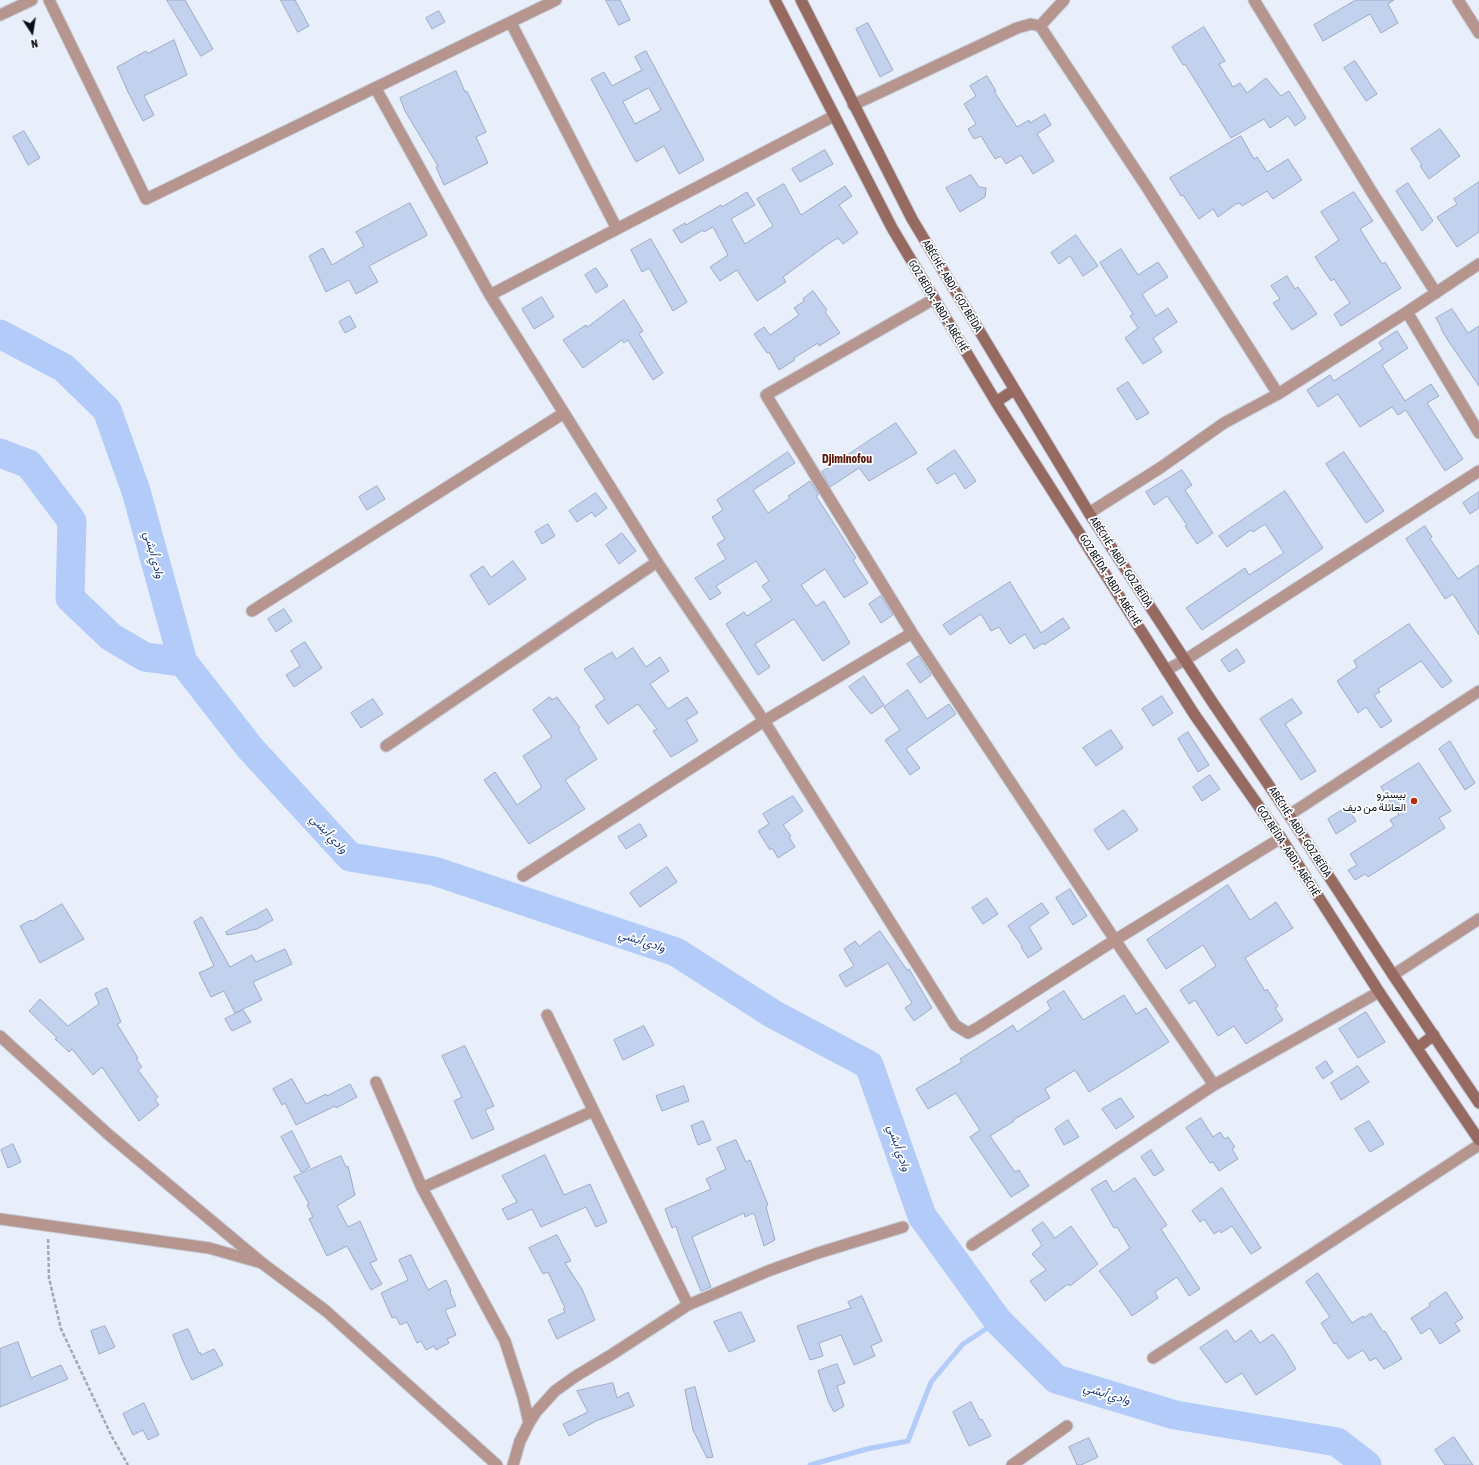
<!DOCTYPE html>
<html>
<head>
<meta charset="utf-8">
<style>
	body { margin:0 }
	#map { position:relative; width:1479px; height:1465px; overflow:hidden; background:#e8eefa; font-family:"Asap Condensed",sans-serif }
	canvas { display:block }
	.north { position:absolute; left:12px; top:12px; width:40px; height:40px; -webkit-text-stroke:3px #fff; paint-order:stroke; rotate:168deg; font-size:11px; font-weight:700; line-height:16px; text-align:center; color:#090e18 }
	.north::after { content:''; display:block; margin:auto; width:14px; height:18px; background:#090e18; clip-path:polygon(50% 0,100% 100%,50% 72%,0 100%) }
</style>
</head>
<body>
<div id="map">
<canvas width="1479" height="1465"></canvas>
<div class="north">N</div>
</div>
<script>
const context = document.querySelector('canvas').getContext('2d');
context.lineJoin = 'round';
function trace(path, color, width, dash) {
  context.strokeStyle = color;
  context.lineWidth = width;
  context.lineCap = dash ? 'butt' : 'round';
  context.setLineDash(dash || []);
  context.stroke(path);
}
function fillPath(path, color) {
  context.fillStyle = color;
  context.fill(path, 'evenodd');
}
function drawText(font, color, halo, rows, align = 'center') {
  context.font = font + ' "Asap Condensed",Vazirmatn,sans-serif';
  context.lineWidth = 3.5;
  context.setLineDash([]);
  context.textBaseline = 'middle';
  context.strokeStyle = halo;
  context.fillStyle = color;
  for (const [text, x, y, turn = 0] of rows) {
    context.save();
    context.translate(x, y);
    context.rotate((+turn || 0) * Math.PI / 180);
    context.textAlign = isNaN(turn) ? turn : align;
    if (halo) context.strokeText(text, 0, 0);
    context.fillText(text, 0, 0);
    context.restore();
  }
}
const stream = new Path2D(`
	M 810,1465 L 867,1449 L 908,1441 L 931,1382 L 963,1344 L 998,1321`);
const river = new Path2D(`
	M 0,334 L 64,368 L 107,410 L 136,491 L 183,662 L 250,748 L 350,857 L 434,871 L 676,952 L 773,1014 L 869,1065 L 922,1216 L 998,1321 L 1056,1379 L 1175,1415 L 1337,1442 L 1367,1465
	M 0,453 L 29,464 L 72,521 L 70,598 L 111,637 L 145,657 L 183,662`);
const building = new Path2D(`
	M 167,0 L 185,0 L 213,49 L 201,56 Z
	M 281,0 L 295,0 L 309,26 L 298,32 Z
	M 606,0 L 620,0 L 630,20 L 619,25 Z
	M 1356,0 L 1394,0 L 1388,4 L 1398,23 L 1381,33 L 1370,14 L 1323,41 L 1314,25 Z
	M 439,11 L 445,22 L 432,29 L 426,18 Z
	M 868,23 L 893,70 L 880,77 L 856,29 Z
	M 1204,27 L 1225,61 L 1219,64 L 1233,87 L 1240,83 L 1247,93 L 1266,78 L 1281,96 L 1289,91 L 1306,118 L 1295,126 L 1288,116 L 1270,128 L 1264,119 L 1231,138 L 1185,64 L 1183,65 L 1172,47 Z
	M 174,40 L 187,75 L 144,96 L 154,115 L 143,121 L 128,92 L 117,67 L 146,51 L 148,53 Z
	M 646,51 L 704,160 L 679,174 L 664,146 L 636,162 L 591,79 L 604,72 L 612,86 L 642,70 L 635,57 ZM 649,88 L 661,110 L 635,124 L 623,102 Z
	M 1355,61 L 1377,94 L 1366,101 L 1344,68 Z
	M 456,71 L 465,92 L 467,91 L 486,132 L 476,137 L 488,163 L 444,185 L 436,167 L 438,166 L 405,111 L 400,98 Z
	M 987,76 L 996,91 L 994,91 L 1017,127 L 1029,120 L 1030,123 L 1045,114 L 1051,125 L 1037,134 L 1054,161 L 1033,174 L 1021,155 L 1006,164 L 1001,156 L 995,159 L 981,136 L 974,139 L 968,129 L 976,124 L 964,104 L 976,96 L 970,86 Z
	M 1440,129 L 1460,156 L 1429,179 L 1420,166 L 1422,165 L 1411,149 Z
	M 24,131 L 40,158 L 28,165 L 13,137 Z
	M 1241,136 L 1254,159 L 1257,157 L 1267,172 L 1288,159 L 1302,180 L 1273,199 L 1267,191 L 1242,206 L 1240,203 L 1236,204 L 1218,217 L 1213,209 L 1199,219 L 1183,195 L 1181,196 L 1170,178 Z
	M 825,150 L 833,164 L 800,182 L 792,169 Z
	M 971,175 L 979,187 L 986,188 L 985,197 L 960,212 L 946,188 Z
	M 1479,182 L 1479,232 L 1457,247 L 1437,217 L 1457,204 L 1454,199 Z
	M 1408,183 L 1433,221 L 1422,231 L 1396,191 Z
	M 784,184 L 801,215 L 845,186 L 852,196 L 839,205 L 858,233 L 843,244 L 838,238 L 828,244 L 783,277 L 786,282 L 757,301 L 737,270 L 720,281 L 710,267 L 728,255 L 713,227 L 704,232 L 703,230 L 681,243 L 673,230 L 685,223 L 686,225 L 721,205 L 722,207 L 747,192 L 755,205 L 731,219 L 745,244 L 773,226 L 757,199 Z
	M 1354,192 L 1373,221 L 1360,229 L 1382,264 L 1385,262 L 1401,288 L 1341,326 L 1334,314 L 1350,303 L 1334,279 L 1331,281 L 1315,257 L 1339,240 L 1321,212 Z
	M 410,203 L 427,234 L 426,236 L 369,266 L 378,282 L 356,294 L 349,280 L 326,292 L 309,256 L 323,248 L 332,265 L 364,246 L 356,232 Z
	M 1076,235 L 1098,266 L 1083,276 L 1070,256 L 1059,264 L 1051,253 Z
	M 651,239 L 687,302 L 673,311 L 649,268 L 642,272 L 631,250 Z
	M 1121,249 L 1138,275 L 1158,262 L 1168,277 L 1142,294 L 1156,316 L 1168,308 L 1177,322 L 1153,338 L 1162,352 L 1143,364 L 1125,338 L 1138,328 L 1130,316 L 1133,314 L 1100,263 Z
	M 596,268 L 608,286 L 596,293 L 585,275 Z
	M 1287,276 L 1295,289 L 1298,287 L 1317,314 L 1292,330 L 1273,303 L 1280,299 L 1271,286 Z
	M 813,291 L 827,310 L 825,312 L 840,333 L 819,346 L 818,343 L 794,358 L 795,360 L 779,370 L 769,352 L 767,353 L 754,334 L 764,327 L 770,335 L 799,315 L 794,308 L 804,301 L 803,299 Z
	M 542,297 L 554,317 L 534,329 L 522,309 Z
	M 624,300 L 643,331 L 639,334 L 663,373 L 653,380 L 628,340 L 624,343 L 622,340 L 583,368 L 563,340 L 586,325 L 587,327 Z
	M 1452,309 L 1468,333 L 1479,326 L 1479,386 L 1449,342 L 1441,329 L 1442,329 L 1436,318 Z
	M 350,316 L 356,327 L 345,333 L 339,322 Z
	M 1397,331 L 1408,348 L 1382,365 L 1405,401 L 1431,384 L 1439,396 L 1427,403 L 1463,459 L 1445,471 L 1406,410 L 1398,415 L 1392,407 L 1360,427 L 1338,394 L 1318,407 L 1307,390 L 1330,375 L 1334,381 L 1383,349 L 1379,343 Z
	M 1128,382 L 1149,413 L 1137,420 L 1117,389 Z
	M 896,423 L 917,453 L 869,481 L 859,468 L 830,487 L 822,472 Z
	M 955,450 L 976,481 L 965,489 L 955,473 L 937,484 L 927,469 Z
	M 788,452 L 795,463 L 753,490 L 768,513 L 790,498 L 788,496 L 810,481 L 819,494 L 816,496 L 856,558 L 853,560 L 868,583 L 844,598 L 825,569 L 801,585 L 816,606 L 824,601 L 850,643 L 823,661 L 794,619 L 755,644 L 770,667 L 758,675 L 726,624 L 744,612 L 747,616 L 772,600 L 762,586 L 769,581 L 756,561 L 716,586 L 721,593 L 710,600 L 695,578 L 726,559 L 717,544 L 725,539 L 712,517 L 723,510 L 717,500 Z
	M 1344,452 L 1384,511 L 1366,523 L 1326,464 Z
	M 1182,470 L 1192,485 L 1185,490 L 1213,533 L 1197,544 L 1185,526 L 1187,525 L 1167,496 L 1154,505 L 1146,492 Z
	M 377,486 L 385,499 L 367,510 L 359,497 Z
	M 1285,491 L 1323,548 L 1202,630 L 1186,608 L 1245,568 L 1249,575 L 1284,553 L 1265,524 L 1253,532 L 1251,530 L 1227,547 L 1219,536 Z
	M 1479,492 L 1479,508 L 1470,514 L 1463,503 Z
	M 596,493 L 607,508 L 595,517 L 592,512 L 577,522 L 569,511 Z
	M 548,524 L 555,536 L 542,544 L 535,532 Z
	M 1425,526 L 1432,537 L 1430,539 L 1458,579 L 1479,565 L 1479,635 L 1453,594 L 1445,599 L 1406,539 Z
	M 622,533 L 636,551 L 619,564 L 606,545 Z
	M 513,561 L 526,579 L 489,605 L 470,575 L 483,566 L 491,577 Z
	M 1010,582 L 1041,633 L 1063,618 L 1070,628 L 1044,645 L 1043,643 L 1034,649 L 1025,634 L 1010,644 L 999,627 L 991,631 L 981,614 L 950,635 L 943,625 Z
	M 881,596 L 893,615 L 881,623 L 869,604 Z
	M 284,609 L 292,621 L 276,632 L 268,619 Z
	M 1409,624 L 1452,681 L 1442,688 L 1421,661 L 1378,689 L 1380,692 L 1374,695 L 1392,721 L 1381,728 L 1366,707 L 1358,713 L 1337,681 L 1357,667 L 1354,661 Z
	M 305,642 L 322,668 L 294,687 L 286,675 L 300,666 L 291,651 Z
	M 633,648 L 646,667 L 660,657 L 669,671 L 650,684 L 668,709 L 687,697 L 698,713 L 686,720 L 698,741 L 671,757 L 653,731 L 657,729 L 638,704 L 608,724 L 595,706 L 605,699 L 584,669 L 612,652 L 616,659 Z
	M 1237,649 L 1245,662 L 1229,672 L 1221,660 Z
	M 919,656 L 931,675 L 920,683 L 907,664 Z
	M 864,676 L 884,705 L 871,714 L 849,687 Z
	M 908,690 L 927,719 L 949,704 L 956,714 L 906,749 L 920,768 L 910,775 L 885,740 L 900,730 L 884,707 Z
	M 1162,696 L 1173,713 L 1153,726 L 1142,709 Z
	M 550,697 L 552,700 L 557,697 L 580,728 L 578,729 L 597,759 L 565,780 L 585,809 L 529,844 L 484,780 L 495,772 L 517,805 L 541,788 L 541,786 L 523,756 L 552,737 L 533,710 Z
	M 373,699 L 383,714 L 361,728 L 351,713 Z
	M 1292,699 L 1302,713 L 1285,724 L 1316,771 L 1301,780 L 1260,719 Z
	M 1111,730 L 1123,748 L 1096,766 L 1083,748 Z
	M 1188,732 L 1209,765 L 1198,772 L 1178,739 Z
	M 1450,741 L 1475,783 L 1465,790 L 1439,749 Z
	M 1419,763 L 1451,811 L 1439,818 L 1445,828 L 1368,877 L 1365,874 L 1355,880 L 1348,870 L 1357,865 L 1350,854 L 1394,826 L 1390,820 L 1399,815 L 1381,787 Z
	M 1210,775 L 1220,789 L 1202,801 L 1193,787 Z
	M 793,796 L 803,811 L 783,825 L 791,836 L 789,837 L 795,847 L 778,858 L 772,848 L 770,850 L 758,831 L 769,824 L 763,814 Z
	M 1347,807 L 1356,821 L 1336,834 L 1328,819 Z
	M 1124,810 L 1138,830 L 1108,850 L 1094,830 Z
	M 640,824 L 647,836 L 626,849 L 618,837 Z
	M 667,867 L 677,882 L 640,907 L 630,893 Z
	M 1228,885 L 1250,920 L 1276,902 L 1293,928 L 1245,958 L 1265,991 L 1267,989 L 1278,1006 L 1275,1008 L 1283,1020 L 1246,1044 L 1234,1026 L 1218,1036 L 1195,1000 L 1189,1004 L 1180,990 L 1216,966 L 1203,945 L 1166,969 L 1147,940 Z
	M 1070,889 L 1087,916 L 1073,925 L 1056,898 Z
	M 987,898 L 998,914 L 983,924 L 972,908 Z
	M 1042,903 L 1049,913 L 1029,927 L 1042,949 L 1028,958 L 1021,947 L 1022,946 L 1008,926 Z
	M 62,904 L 84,939 L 40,963 L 20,926 L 31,920 L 32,921 Z
	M 267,909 L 273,920 L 257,929 L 227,935 L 226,932 Z
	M 202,917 L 230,967 L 252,955 L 256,962 L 285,949 L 292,964 L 253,982 L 262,1000 L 235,1013 L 224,991 L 211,997 L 199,973 L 214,966 L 194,922 Z
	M 880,931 L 907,970 L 909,969 L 932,1008 L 914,1021 L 905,1008 L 912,1003 L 888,963 L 846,987 L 839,975 L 854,966 L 844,949 L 855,941 L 859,946 Z
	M 107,988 L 121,1022 L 117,1024 L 138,1058 L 136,1059 L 142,1067 L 138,1070 L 158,1097 L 155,1100 L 159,1105 L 139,1121 L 102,1067 L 93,1075 L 72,1049 L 69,1052 L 55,1039 L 57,1038 L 29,1011 L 40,999 L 68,1026 L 99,1004 L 95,994 Z
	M 1064,991 L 1083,1020 L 1124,995 L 1136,1014 L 1146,1008 L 1169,1042 L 1089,1092 L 1075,1070 L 1045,1089 L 1050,1098 L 1013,1120 L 1014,1121 L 990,1136 L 1015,1172 L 1019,1170 L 1029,1186 L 1011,1197 L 970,1137 L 980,1130 L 956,1093 L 928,1109 L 916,1089 L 962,1062 L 960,1059 L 1013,1025 L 1017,1032 L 1051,1009 L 1047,1002 Z
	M 243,1010 L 251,1022 L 232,1031 L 225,1019 Z
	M 1366,1012 L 1385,1042 L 1358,1058 L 1339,1029 Z
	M 644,1026 L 654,1045 L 623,1060 L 614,1040 Z
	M 465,1046 L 494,1106 L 485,1110 L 494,1129 L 472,1139 L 454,1101 L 462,1097 L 442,1056 Z
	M 1326,1061 L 1333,1072 L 1323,1079 L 1316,1068 Z
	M 1358,1066 L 1369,1082 L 1341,1100 L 1331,1083 Z
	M 292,1079 L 306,1104 L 326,1094 L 327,1096 L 350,1084 L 357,1097 L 336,1108 L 335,1106 L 296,1125 L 285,1103 L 282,1105 L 273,1089 Z
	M 684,1086 L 689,1101 L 662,1111 L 656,1096 Z
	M 1121,1098 L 1134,1117 L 1116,1129 L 1102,1109 Z
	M 1201,1118 L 1213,1137 L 1220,1132 L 1225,1139 L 1228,1137 L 1235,1147 L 1232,1149 L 1238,1159 L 1219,1171 L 1213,1162 L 1210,1163 L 1186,1128 Z
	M 1068,1120 L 1079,1137 L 1064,1145 L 1055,1129 Z
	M 703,1121 L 711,1140 L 698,1145 L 691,1126 Z
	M 1369,1121 L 1384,1144 L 1370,1152 L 1355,1129 Z
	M 292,1131 L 310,1167 L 301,1172 L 281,1137 Z
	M 736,1140 L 746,1162 L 750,1160 L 768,1205 L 766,1207 L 775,1240 L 764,1246 L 755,1216 L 753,1213 L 745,1217 L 744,1213 L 692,1237 L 711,1287 L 701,1291 L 682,1245 L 676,1226 L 672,1228 L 665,1209 L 711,1189 L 706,1179 L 726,1169 L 717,1148 Z
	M 13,1144 L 21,1162 L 8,1168 L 1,1150 Z
	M 1151,1150 L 1164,1170 L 1154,1176 L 1141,1157 Z
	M 545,1155 L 564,1195 L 590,1184 L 607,1222 L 596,1227 L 586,1207 L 541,1227 L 532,1209 L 508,1220 L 502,1209 L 517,1202 L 502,1176 Z
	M 341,1156 L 346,1167 L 348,1166 L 355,1195 L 337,1206 L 348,1227 L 360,1221 L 377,1260 L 370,1263 L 382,1284 L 371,1290 L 347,1246 L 327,1256 L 309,1219 L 313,1217 L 307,1205 L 309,1204 L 294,1177 Z
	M 1135,1178 L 1167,1225 L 1161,1229 L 1200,1289 L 1189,1296 L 1177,1277 L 1155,1292 L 1158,1298 L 1132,1316 L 1120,1298 L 1099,1271 L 1130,1248 L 1117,1227 L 1114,1228 L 1091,1189 L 1106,1180 L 1113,1192 Z
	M 1222,1188 L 1261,1248 L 1251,1254 L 1232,1226 L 1221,1233 L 1220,1230 L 1214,1234 L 1204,1219 L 1200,1222 L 1192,1211 Z
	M 1043,1222 L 1055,1238 L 1071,1226 L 1098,1264 L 1070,1286 L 1068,1284 L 1045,1301 L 1030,1281 L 1046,1270 L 1032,1254 L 1042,1245 L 1032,1230 Z
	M 557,1235 L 571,1261 L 565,1263 L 582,1289 L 595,1320 L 557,1339 L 548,1320 L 565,1312 L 563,1309 L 565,1308 L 548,1272 L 543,1274 L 529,1248 Z
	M 411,1255 L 428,1290 L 446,1280 L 451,1291 L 450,1292 L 456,1306 L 445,1310 L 456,1335 L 447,1339 L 449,1343 L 436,1350 L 434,1346 L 426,1350 L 421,1341 L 417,1343 L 407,1322 L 400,1325 L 396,1317 L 392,1318 L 381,1293 L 408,1280 L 399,1260 Z
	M 1318,1273 L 1352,1323 L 1363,1316 L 1364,1318 L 1371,1313 L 1383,1332 L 1385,1331 L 1402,1359 L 1384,1369 L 1376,1358 L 1370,1361 L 1363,1350 L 1348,1359 L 1336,1343 L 1334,1344 L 1321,1323 L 1330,1317 L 1306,1282 Z
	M 1446,1292 L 1463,1318 L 1455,1323 L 1460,1331 L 1440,1344 L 1430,1328 L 1421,1334 L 1411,1318 L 1430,1306 L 1429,1304 Z
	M 862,1296 L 882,1341 L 871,1346 L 875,1356 L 854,1365 L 841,1335 L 819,1343 L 823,1356 L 810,1360 L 797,1326 L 851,1308 L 848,1302 Z
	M 741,1312 L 755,1341 L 729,1352 L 714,1322 Z
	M 105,1326 L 115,1347 L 99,1354 L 91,1331 Z
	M 188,1329 L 199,1353 L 200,1352 L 201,1355 L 214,1349 L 223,1365 L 192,1380 L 183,1361 L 173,1335 Z
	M 1227,1330 L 1235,1342 L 1251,1330 L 1260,1343 L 1273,1334 L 1284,1349 L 1296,1369 L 1256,1395 L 1242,1373 L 1226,1383 L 1200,1348 Z
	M 18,1342 L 31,1378 L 61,1365 L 68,1379 L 0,1407 L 0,1349 Z
	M 837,1364 L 845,1383 L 837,1386 L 844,1406 L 834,1412 L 829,1403 L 818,1371 Z
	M 613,1383 L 617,1398 L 628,1392 L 634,1406 L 596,1421 L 569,1436 L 563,1424 L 588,1412 L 577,1391 Z
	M 695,1387 L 713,1457 L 707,1458 L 693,1430 L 685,1390 Z
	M 971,1402 L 980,1420 L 982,1419 L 991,1436 L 969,1446 L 953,1412 Z
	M 144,1403 L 159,1435 L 148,1440 L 143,1430 L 133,1435 L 123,1414 Z
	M 1454,1437 L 1473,1465 L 1445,1465 L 1435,1450 Z
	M 1089,1438 L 1098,1457 L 1081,1465 L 1077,1465 L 1069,1447 Z`);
const path = new Path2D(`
	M 48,1239 L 49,1278 L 61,1329 L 112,1437 L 128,1465`);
const minor = new Path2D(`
	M 49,0 L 146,199 L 556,0
	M 1254,0 L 1373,194 L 1436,293
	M 1458,0 L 1479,33
	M 0,15 L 32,0
	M 511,23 L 617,229
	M 1040,26 L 1064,0
	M 376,89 L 490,295 L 564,413
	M 853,105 L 1017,28 L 1031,24 L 1040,26 L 1146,186 L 1278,394
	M 490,295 L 834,116
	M 934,299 L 766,395 L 912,633 L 1115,940 L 1214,1085
	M 1407,312 L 1479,433
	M 1089,513 L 1160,468 L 1224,423 L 1278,394 L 1407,312 L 1479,264
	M 252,611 L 564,413 L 657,562 L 764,721 L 955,1025 L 968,1033 L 979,1027 L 1115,940 L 1281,838
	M 1166,670 L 1185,660 L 1479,471
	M 386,746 L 657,562
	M 1289,815 L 1479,691
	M 523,876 L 764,721 L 912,633
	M 1393,975 L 1479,919
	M 547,1015 L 688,1305
	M 376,1082 L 422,1188 L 505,1341 L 523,1397 L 529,1423
	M 422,1188 L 593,1111
	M 0,1219 L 209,1248 L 262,1263
	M 972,1245 L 1214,1085 L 1379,992
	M 1153,1358 L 1479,1145
	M 513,1465 L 520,1441 L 529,1423 L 536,1412 L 555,1391 L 576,1376 L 611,1355 L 688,1305 L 768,1271 L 818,1253 L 903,1227
	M 1012,1465 L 1067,1426`);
const tertiary = new Path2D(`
	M 0,1036 L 109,1135 L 262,1263 L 326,1311 L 497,1465`);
const secondary = new Path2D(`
	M 775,0 L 892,228 L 996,402 L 1194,714 L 1281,838 L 1379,992 L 1479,1140
	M 801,0 L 912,219 L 1089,513 L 1211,700 L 1289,815 L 1393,975 L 1479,1103
	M 996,402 L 1014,390
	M 1417,1048 L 1434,1035`);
const markers = [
	[1414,801,4,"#b72b10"]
];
const streetNames = [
	["ABÉCHÉ - ABDI - GOZ BEÏDA",952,286,59],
	["GOZ BEÏDA - ABDI - ABÉCHÉ",938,306,59],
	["ABÉCHÉ - ABDI - GOZ BEÏDA",1121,562,57],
	["GOZ BEÏDA - ABDI - ABÉCHÉ",1110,580,58],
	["ABÉCHÉ - ABDI - GOZ BEÏDA",1300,832,57],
	["GOZ BEÏDA - ABDI - ABÉCHÉ",1288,851,57]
];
const poiNames = [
	["بيسترو",1406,795],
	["العائلة من ديف",1406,808]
];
const neighbourhoodNames = [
	["Djiminofou",847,459]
];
const waterNames = [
	["وادي أبشي",154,555,75],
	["وادي أبشي",329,834,47],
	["وادي أبشي",642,941,18],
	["وادي أبشي",899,1148,71],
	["وادي أبشي",1107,1394,17]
];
trace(stream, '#b2cbf8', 5);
trace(river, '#b2cbf8', 29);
fillPath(building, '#c2d1ed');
trace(building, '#9cabc6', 1);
trace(minor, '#c4cad6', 13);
trace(tertiary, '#c4cad6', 13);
trace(secondary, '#c4cad6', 13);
trace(path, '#a2a7b3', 2.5, [4, 2]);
trace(minor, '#b5958e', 11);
trace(tertiary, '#b5958e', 11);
trace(secondary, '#976a61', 11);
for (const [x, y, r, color] of markers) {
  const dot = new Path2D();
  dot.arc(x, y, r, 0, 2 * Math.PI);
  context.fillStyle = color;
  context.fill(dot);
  trace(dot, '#fff', 1.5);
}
drawText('11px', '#090e18', '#fff', streetNames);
drawText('11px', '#090e18', '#fff', poiNames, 'right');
drawText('bold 12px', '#581609', '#fff', neighbourhoodNames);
drawText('italic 12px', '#1a3a7b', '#fff', waterNames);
</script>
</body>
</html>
